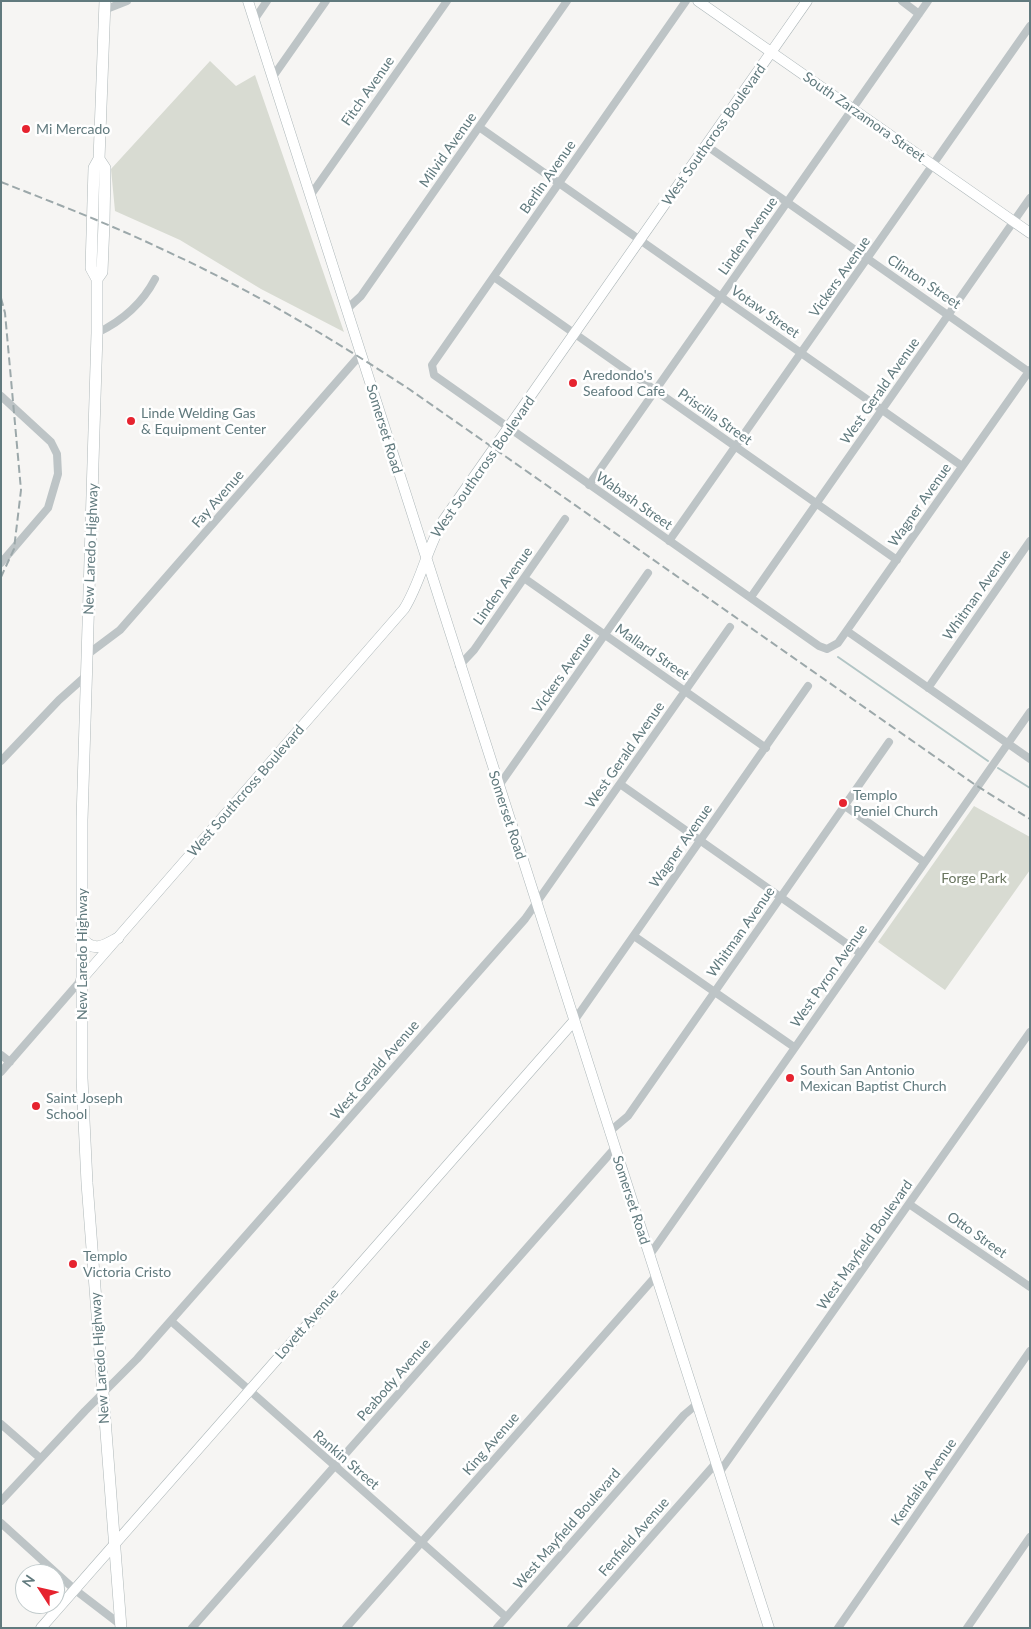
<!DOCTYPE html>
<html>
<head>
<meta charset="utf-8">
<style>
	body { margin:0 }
	#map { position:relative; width:1031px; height:1629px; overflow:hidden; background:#f6f5f3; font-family:Lato,sans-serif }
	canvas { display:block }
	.frame { position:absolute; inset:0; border:2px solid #617a7e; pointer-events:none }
	.north { position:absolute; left:15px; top:1564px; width:50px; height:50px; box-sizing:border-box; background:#fff; border:1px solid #c0cacb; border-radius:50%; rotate:305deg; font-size:14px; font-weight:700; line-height:20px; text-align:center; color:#617a7e }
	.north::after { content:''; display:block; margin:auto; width:18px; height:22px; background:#e6232f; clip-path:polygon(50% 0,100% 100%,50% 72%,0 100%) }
</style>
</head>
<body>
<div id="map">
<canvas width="1031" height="1629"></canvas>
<div class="frame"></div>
<div class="north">N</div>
</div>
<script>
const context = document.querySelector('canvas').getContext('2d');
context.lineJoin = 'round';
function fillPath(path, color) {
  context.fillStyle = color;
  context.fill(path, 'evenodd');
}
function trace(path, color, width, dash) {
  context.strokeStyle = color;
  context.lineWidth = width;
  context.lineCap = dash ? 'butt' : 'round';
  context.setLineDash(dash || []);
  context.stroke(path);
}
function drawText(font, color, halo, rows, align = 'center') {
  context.font = font + ' Lato,sans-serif';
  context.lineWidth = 5;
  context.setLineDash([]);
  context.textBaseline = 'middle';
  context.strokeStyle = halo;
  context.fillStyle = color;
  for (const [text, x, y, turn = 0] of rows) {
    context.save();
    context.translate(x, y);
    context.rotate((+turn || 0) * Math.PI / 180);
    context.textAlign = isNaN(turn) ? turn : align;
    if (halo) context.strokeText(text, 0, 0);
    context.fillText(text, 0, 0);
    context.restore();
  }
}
const green = new Path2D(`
	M 210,61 L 236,86 L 255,75 L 344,332 L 261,289 L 180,240 L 115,211 L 111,169 Z
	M 974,806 L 1030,837 L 1030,870 L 945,990 L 878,942 Z`);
const stream = new Path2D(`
	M 838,657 L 988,761
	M 998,768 L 1030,788`);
const street = new Path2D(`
	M 686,1 L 432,365 L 434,375 L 819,646 L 827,649 L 838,643 L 1030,370
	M 902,1 L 919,14
	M 104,10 L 127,1
	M 254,20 L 267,1
	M 272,78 L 326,1
	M 479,127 L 962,466
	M 707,146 L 1029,372
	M 310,196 L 447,1
	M 494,277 L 897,560
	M 346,310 L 361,296 L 567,1
	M 97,333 C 122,321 142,304 155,279
	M 1,396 L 51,442 L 57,454 L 58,474 L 48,508 L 1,563
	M 589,485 L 928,1
	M 669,541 L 1030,26
	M 524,578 L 766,748
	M 751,597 L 1030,198
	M 847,631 L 1030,759
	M 88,654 L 120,630 L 361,354
	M 459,666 L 474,650 L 565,519
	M 928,688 L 1030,541
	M 1,761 L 59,700 L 87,675
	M 620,784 L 860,953
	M 498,787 L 648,573
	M 845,806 L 924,862
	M 634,936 L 794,1047
	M 574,1021 L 808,686
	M 1,1055 L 10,1062
	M 1,1072 L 81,980
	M 609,1132 L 628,1116 L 889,742
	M 909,1204 L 1030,1287
	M 649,1256 L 1030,712
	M 171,1321 L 506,1617
	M 1,1424 L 40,1458
	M 719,1473 L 1030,1032
	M 1,1501 L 85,1411 L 137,1359 L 525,919 L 730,627
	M 1,1523 L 74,1589 L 121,1625
	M 192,1628 L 615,1148
	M 346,1628 L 656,1276
	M 497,1628 L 684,1415 L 697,1404
	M 571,1628 L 716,1463
	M 838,1628 L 1030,1351
	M 967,1628 L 1030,1537`);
const secondary = new Path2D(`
	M 248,1 L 769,1628
	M 698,1 L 1030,233
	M 81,980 L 404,609 C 421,582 426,550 443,521 L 807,1
	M 41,1628 L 574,1021`);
const primary = new Path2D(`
	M 105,1 L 99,159 L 94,168 L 91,268 L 97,279 L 97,333 L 82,820 L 82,1078 L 87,1183 L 121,1628
	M 97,279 L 102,272 L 104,223 L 105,168 L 99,159
	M 81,938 C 95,953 103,946 118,938`);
const rail = new Path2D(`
	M 1,182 C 57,204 112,225 166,251 C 251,290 331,338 409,389 L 977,786 L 1030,819
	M 1,298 L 5,313 L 21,490 L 14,549 L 1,577`);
const markers = [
	[26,129,5,"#e6232f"],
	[573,383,5,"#e6232f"],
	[131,421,5,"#e6232f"],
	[843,803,5,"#e6232f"],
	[790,1078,5,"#e6232f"],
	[36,1106,5,"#e6232f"],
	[73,1264,5,"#e6232f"]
];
const streetNames = [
	["Fitch Avenue",368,91,-55],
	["South Zarzamora Street",864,117,35],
	["West Southcross Boulevard",714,135,-55],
	["Milvid Avenue",448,150,-55],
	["Berlin Avenue",548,177,-55],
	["Linden Avenue",748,236,-55],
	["Vickers Avenue",840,277,-55],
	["Clinton Street",924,282,34],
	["Votaw Street",765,312,35],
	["West Gerald Avenue",880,391,-55],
	["Priscilla Street",715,417,35],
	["Somerset Road",384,429,73],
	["West Southcross Boulevard",483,467,-55],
	["Fay Avenue",218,499,-49],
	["Wabash Street",634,501,35],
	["Wagner Avenue",920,505,-55],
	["New Laredo Highway",91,549,-88],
	["Linden Avenue",503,586,-55],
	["Whitman Avenue",977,595,-55],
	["Mallard Street",652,652,35],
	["Vickers Avenue",563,673,-55],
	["West Gerald Avenue",625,755,-55],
	["West Southcross Boulevard",246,791,-49],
	["Somerset Road",507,815,72],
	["Wagner Avenue",681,846,-55],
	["Whitman Avenue",741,932,-55],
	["New Laredo Highway",82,954,-90],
	["West Pyron Avenue",829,976,-55],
	["West Gerald Avenue",375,1070,-49],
	["Somerset Road",631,1200,72],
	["Otto Street",977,1235,35],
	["West Mayfield Boulevard",865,1245,-55],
	["Lovett Avenue",307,1324,-49],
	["New Laredo Highway",100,1358,-94],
	["Peabody Avenue",394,1380,-49],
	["King Avenue",491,1444,-49],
	["Rankin Street",346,1460,41],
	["Kendalia Avenue",924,1482,-55],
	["West Mayfield Boulevard",567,1529,-49],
	["Fenfield Avenue",634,1537,-49]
];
const poiNames = [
	["Mi Mercado",36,129],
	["Aredondo's",583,375],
	["Seafood Cafe",583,391],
	["Linde Welding Gas",141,413],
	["& Equipment Center",141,429],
	["Templo",853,795],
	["Peniel Church",853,811],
	["South San Antonio",800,1070],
	["Mexican Baptist Church",800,1086],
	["Saint Joseph",46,1098],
	["School",46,1114],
	["Templo",83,1256],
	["Victoria Cristo",83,1272]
];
const parkNames = [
	["Forge Park",974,878]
];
fillPath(green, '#d8dbd2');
trace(stream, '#b2c5c5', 2);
trace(secondary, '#adb7b9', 11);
trace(primary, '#aeb7b8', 12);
trace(street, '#bdc4c6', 8);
trace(secondary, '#fff', 10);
trace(primary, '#fff', 11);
trace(rail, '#9ca8aa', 2, [8, 4]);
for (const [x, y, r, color] of markers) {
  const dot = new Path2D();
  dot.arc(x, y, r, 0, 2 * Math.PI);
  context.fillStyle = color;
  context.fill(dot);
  trace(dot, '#fff', 2);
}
drawText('14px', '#617a7e', '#fff', streetNames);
drawText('14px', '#617a7e', '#fff', poiNames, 'left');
drawText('14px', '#6a7660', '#fff', parkNames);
</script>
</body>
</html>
